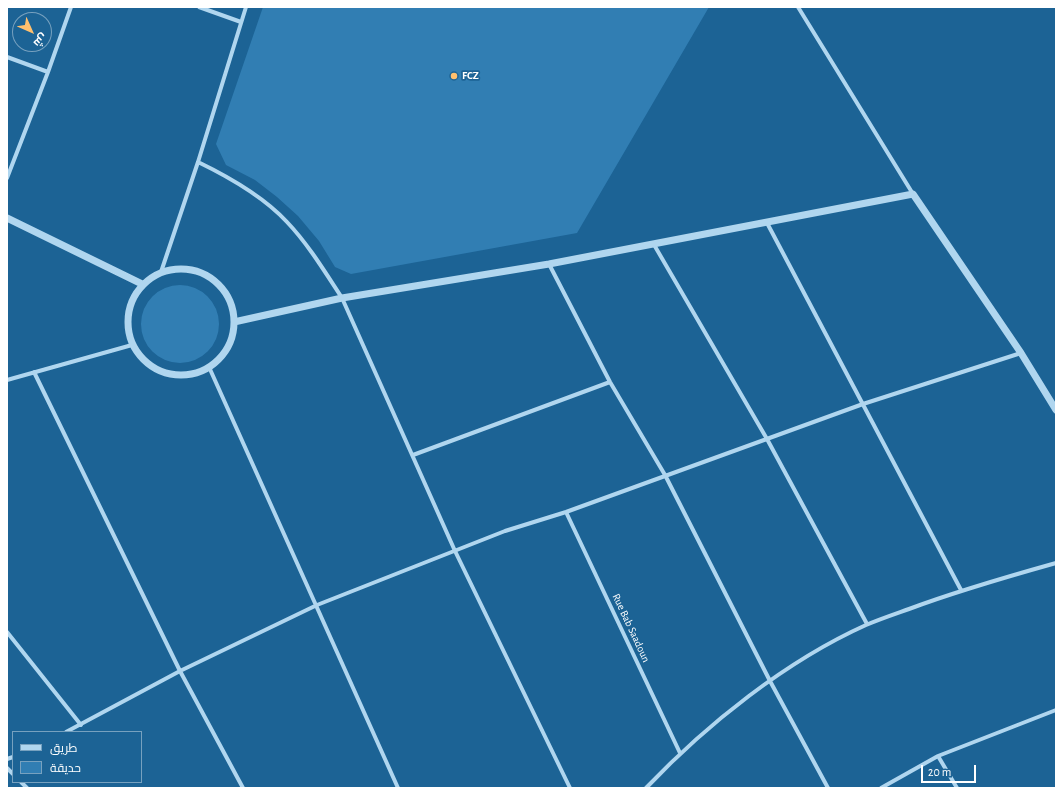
<!DOCTYPE html>
<html>
<head>
<meta charset="utf-8">
<style>
	body { margin:0 }
	#map { position:relative; width:1063px; height:795px; overflow:hidden; background:#1c6395; font-family:"Alegreya Sans",Cairo,sans-serif }
	canvas { display:block }
	.frame { position:absolute; inset:0; border:8px solid #fff; pointer-events:none }
	.legend { position:absolute; left:12px; top:731px; width:130px; height:52px; box-sizing:border-box; background:#1c6395; border:1px solid #77a1bf; margin:0; padding:5px 7px; list-style:none; font-size:12px; color:#fff }
	.legend li { display:flex; align-items:center; gap:8px; height:20px }
	.legend b { width:20px; border:1px solid #77a1bf }
	.north { position:absolute; left:12px; top:12px; width:40px; height:40px; box-sizing:border-box; background:#1c6395; border:1px solid #77a1bf; border-radius:50%; rotate:135deg; font-size:11px; font-weight:700; line-height:16px; text-align:center; color:#fff }
	.north::after { content:''; display:block; margin:auto; width:14px; height:18px; background:#ffc06e; clip-path:polygon(50% 0,100% 100%,50% 72%,0 100%) }
	.scale { position:absolute; left:921px; top:765px; width:55px; height:18px; box-sizing:border-box; border:2px solid #fff; border-top:0; padding-left:5px; font-size:12px; line-height:14px; white-space:nowrap; color:#fff; -webkit-text-stroke:3px #1c6395; paint-order:stroke }
</style>
</head>
<body>
<div id="map">
<canvas width="1063" height="795"></canvas>
<div class="frame"></div>
<ul class="legend">
<li><b style="height:5px;background:#b0d6ef"></b>طريق</li>
<li><b style="height:11px;background:#317eb3"></b>حديقة</li>
</ul>
<div class="north">ش</div>
<div class="scale">20 m</div>
</div>
<script>
const context = document.querySelector('canvas').getContext('2d');
context.lineJoin = 'round';
function fillPath(path, color) {
  context.fillStyle = color;
  context.fill(path, 'evenodd');
}
function trace(path, color, width, dash) {
  context.strokeStyle = color;
  context.lineWidth = width;
  context.lineCap = dash ? 'butt' : 'round';
  context.setLineDash(dash || []);
  context.stroke(path);
}
function drawText(font, color, halo, rows, align = 'center') {
  context.font = font + ' "Alegreya Sans",sans-serif';
  context.lineWidth = 3.5;
  context.setLineDash([]);
  context.textBaseline = 'middle';
  context.strokeStyle = halo;
  context.fillStyle = color;
  for (const [text, x, y, turn = 0] of rows) {
    context.save();
    context.translate(x, y);
    context.rotate((+turn || 0) * Math.PI / 180);
    context.textAlign = isNaN(turn) ? turn : align;
    if (halo) context.strokeText(text, 0, 0);
    context.fillText(text, 0, 0);
    context.restore();
  }
}
const green = new Path2D(`
	M 263,7 L 709,7 L 577,233 L 351,274 L 335,267 L 319,241 L 298,216 L 277,197 L 255,180 L 226,165 L 216,144 Z
	M141 324a39 39 0 1 1 78 0a39 39 0 1 1-78 0Z`);
const minor = new Path2D(`
	M 199,7 L 241,22
	M 798,7 L 913,194
	M 7,57 L 48,72
	M 198,162 C 229,177 263,196 287,222 C 308,244 325,272 342,298 L 455,551 L 570,788
	M 7,178 L 48,72 L 71,7
	M 766,221 L 961,590
	M 653,243 L 767,439 L 867,624
	M 549,264 L 610,382 L 665,475 L 770,681 L 828,788
	M 161,272 L 198,162 L 246,7
	M 209,367 L 398,788
	M 34,372 L 180,671 L 243,788
	M 7,380 L 132,345
	M 413,455 L 610,382
	M 566,512 L 680,753
	M 7,632 L 81,725
	M 66,732 L 180,671 L 317,605 L 505,531 L 566,512 L 863,404 L 1021,353
	M 938,756 L 957,788
	M 7,759 L 13,757
	M 7,768 L 13,774
	M 21,782 L 27,788
	M 646,788 C 707,724 786,661 866,625 C 880,619 895,614 909,609 C 957,591 1006,577 1056,563
	M 881,788 L 938,756 L 1056,710`);
const tertiary = new Path2D(`
	M 7,218 L 142,284
	M128 322a53 53 0 1 1 106 0a53 53 0 1 1-106 0Z
	M 234,322 L 342,298 L 549,264 L 913,194 L 1021,353 L 1056,410`);
const markers = [
	[454,76,4,"#ffc06e"]
];
const poiNames = [
	["FCZ",462,76]
];
const streetNames = [
	["Rue Bab Saadoun",631,628,65]
];
fillPath(green, '#317eb3');
trace(minor, '#b0d6ef', 4);
trace(tertiary, '#b0d6ef', 7);
for (const [x, y, r, color] of markers) {
  const dot = new Path2D();
  dot.arc(x, y, r, 0, 2 * Math.PI);
  context.fillStyle = color;
  context.fill(dot);
  trace(dot, '#1c6395', 1.5);
}
drawText('bold 11px', '#fff', '#1c6395', poiNames, 'left');
drawText('11px', '#fff', '#1c6395', streetNames);
</script>
</body>
</html>
